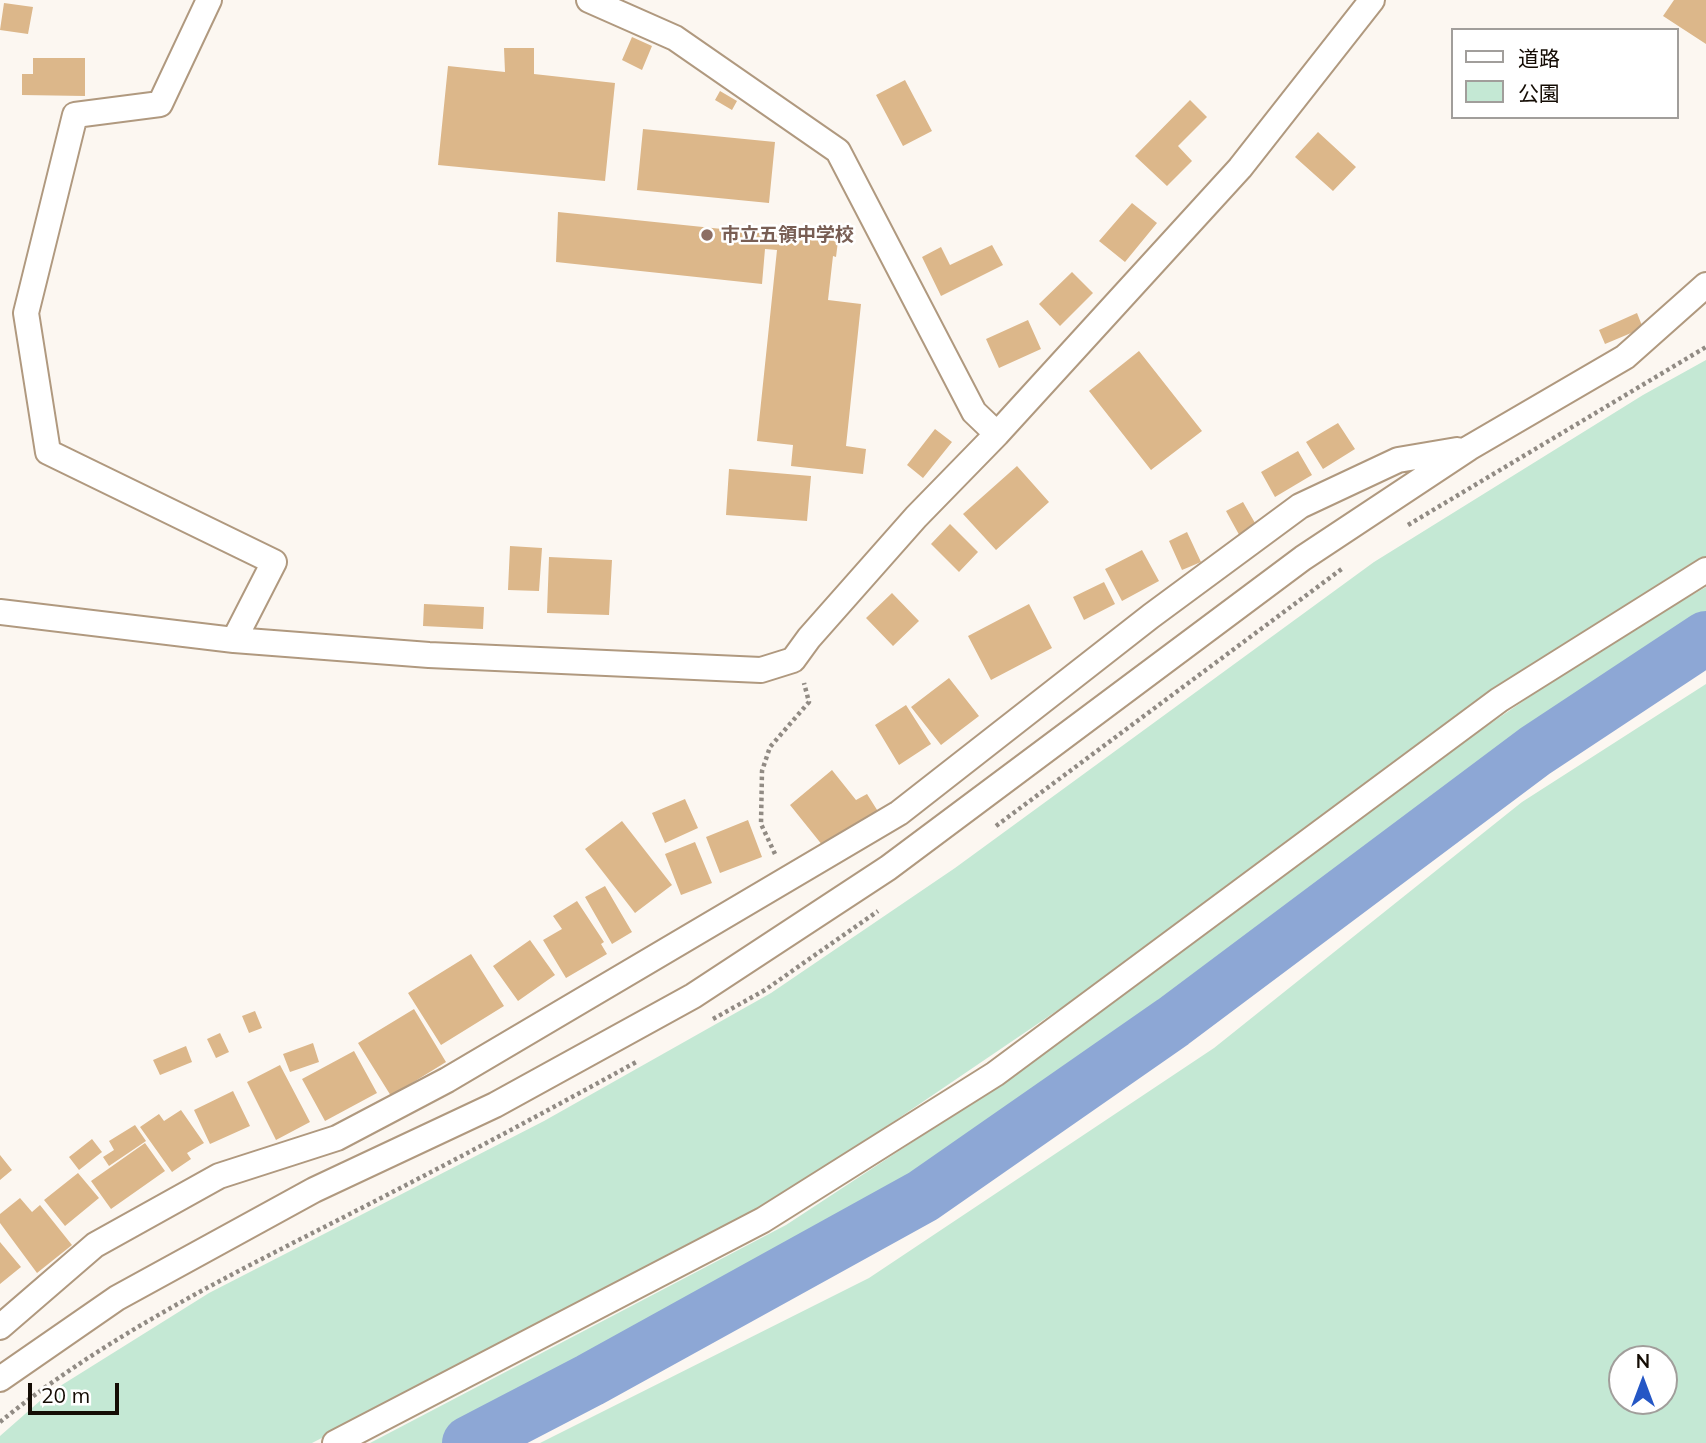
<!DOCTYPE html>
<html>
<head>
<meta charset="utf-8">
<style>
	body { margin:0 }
	#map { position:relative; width:1706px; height:1443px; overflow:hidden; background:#fcf7f1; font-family:Mulish,"Noto Sans JP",sans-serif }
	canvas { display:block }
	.legend { position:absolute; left:1451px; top:28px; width:228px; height:91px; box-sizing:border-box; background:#fff; border:2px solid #a19e9b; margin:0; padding:9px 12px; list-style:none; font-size:21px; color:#140c04 }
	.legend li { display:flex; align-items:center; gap:14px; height:35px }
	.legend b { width:35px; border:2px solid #a19e9b }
	.north { position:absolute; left:1608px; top:1345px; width:70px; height:70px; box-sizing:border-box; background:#fff; border:2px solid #a19e9b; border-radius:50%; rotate:0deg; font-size:19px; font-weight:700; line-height:28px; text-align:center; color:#140c04 }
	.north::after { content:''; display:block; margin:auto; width:24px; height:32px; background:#2557c5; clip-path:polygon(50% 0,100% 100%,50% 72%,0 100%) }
	.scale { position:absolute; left:28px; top:1383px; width:91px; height:32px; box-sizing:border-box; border:4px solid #140c04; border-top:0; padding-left:9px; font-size:21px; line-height:24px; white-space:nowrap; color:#140c04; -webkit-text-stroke:5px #fff; paint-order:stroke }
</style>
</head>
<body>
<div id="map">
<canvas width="1706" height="1443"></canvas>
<ul class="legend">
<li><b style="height:9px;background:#fff"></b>道路</li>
<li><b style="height:19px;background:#c4e8d4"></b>公園</li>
</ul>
<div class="north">N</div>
<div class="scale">20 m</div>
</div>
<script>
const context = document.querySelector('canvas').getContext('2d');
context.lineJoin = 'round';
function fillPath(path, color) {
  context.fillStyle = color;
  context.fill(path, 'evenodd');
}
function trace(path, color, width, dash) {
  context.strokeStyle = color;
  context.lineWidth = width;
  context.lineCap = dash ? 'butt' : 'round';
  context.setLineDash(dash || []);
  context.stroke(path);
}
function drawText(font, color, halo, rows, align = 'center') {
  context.font = font + ' Mulish,"Noto Sans JP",sans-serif';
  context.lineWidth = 5;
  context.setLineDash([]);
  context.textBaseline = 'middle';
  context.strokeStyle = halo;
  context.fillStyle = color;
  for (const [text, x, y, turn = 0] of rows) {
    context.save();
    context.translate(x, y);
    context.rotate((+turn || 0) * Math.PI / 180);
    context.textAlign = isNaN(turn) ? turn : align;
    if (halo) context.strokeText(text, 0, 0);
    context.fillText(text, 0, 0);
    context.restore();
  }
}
const green = new Path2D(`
	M 1706,360 L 1706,561 L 1089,989 L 815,1175 L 659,1265 L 312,1443 L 0,1443 L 0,1436 L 49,1393 L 209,1293 L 544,1121 L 771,993 L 955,868 L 1374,562 L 1643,395 Z
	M 1706,587 L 1706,629 L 1511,758 L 948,1172 L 757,1281 L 455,1443 L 370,1443 L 786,1225 L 972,1103 L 1415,775 L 1607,644 Z
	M 1706,684 L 1706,1443 L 540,1443 L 869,1278 L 1214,1048 L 1522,802 ZM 1664,1359 L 1664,1401 L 1622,1401 L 1622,1359 Z`);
const river = new Path2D(`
	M 469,1443 L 590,1380 L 923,1196 L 1173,1022 L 1535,751 L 1706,638`);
const building = new Path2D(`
	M 1674,0 L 1706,0 L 1706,44 L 1663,16 Z
	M 4,3 L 33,7 L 28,34 L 0,30 Z
	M 632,37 L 652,46 L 642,70 L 622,60 Z
	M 504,48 L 534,48 L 534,74 L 615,83 L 605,181 L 438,165 L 448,66 L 505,72 Z
	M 33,58 L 85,58 L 85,96 L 22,95 L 22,74 L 33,74 Z
	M 905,80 L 932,131 L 903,146 L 876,95 Z
	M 720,91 L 737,101 L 732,110 L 715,100 Z
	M 1190,100 L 1207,117 L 1178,146 L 1192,161 L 1167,186 L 1135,156 Z
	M 643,129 L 775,142 L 769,203 L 637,190 Z
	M 1318,132 L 1356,167 L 1333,191 L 1295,157 Z
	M 1132,203 L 1157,223 L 1125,262 L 1099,241 Z
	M 558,212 L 838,241 L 836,257 L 833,256 L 828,300 L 861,304 L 846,446 L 866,449 L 863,474 L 791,466 L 793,445 L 757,441 L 777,250 L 765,249 L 762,284 L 556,262 Z
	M 992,245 L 1003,265 L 941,296 L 922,257 L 941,247 L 950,265 Z
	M 1072,272 L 1093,293 L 1060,326 L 1039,304 Z
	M 1637,313 L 1643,328 L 1605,344 L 1599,330 Z
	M 1028,320 L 1041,349 L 999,368 L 986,339 Z
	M 1139,351 L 1202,431 L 1151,470 L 1089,391 Z
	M 1338,423 L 1355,449 L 1323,469 L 1306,442 Z
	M 935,429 L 952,442 L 923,478 L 907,465 Z
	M 1298,451 L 1312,475 L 1275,497 L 1261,472 Z
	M 1017,466 L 1049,502 L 996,550 L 963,514 Z
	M 729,469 L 811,476 L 807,521 L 726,515 Z
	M 1243,502 L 1259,530 L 1242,540 L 1226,511 Z
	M 950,524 L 978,552 L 959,572 L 931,544 Z
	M 1187,532 L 1201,562 L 1182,570 L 1169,541 Z
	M 510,546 L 542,548 L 539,591 L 508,590 Z
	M 1142,550 L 1159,581 L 1122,601 L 1105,569 Z
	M 549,557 L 612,560 L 609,615 L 547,613 Z
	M 1104,582 L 1115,604 L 1084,620 L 1073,597 Z
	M 892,593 L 919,621 L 893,646 L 866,618 Z
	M 424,604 L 484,607 L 483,629 L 423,626 Z
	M 1029,604 L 1052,648 L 991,680 L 968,636 Z
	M 949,678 L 979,716 L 941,745 L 911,707 Z
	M 906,705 L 931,744 L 899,765 L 875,725 Z
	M 832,770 L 856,800 L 867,794 L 879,813 L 823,846 L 790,805 Z
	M 685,799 L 698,828 L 665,843 L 652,813 Z
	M 748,820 L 762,857 L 720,873 L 706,837 Z
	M 622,821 L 672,885 L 635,913 L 585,849 Z
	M 695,842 L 712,883 L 681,895 L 665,854 Z
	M 605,886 L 632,932 L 612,944 L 585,897 Z
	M 577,901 L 604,942 L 601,944 L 607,954 L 566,978 L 543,940 L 562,929 L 553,916 Z
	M 530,940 L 555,975 L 518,1001 L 493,966 Z
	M 471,954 L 504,1006 L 441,1045 L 408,993 Z
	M 414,1009 L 446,1062 L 391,1096 L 358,1043 Z
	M 255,1011 L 262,1028 L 249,1033 L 242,1016 Z
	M 220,1033 L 229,1052 L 216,1058 L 207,1039 Z
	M 313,1043 L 319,1062 L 290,1072 L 283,1054 Z
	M 186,1046 L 192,1062 L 160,1075 L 153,1060 Z
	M 354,1051 L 377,1093 L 325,1121 L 302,1079 Z
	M 280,1065 L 310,1122 L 276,1140 L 247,1082 Z
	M 233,1091 L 250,1126 L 210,1144 L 194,1110 Z
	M 181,1110 L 204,1143 L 187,1153 L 191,1159 L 172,1172 L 140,1127 L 159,1114 L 164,1121 Z
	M 135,1125 L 146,1141 L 109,1166 L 103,1157 L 114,1150 L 109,1141 Z
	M 92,1139 L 102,1152 L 79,1170 L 69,1157 Z
	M 145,1143 L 165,1171 L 111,1209 L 91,1181 Z
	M 0,1155 L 12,1170 L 0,1180 Z
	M 78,1173 L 99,1198 L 65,1226 L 44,1200 Z
	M 20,1198 L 32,1212 L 40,1205 L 72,1245 L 37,1273 L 0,1223 L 0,1214 Z
	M 0,1242 L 21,1267 L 0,1284 Z`);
const path = new Path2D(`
	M 1408,525 L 1706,347
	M 996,826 L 1343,568
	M 775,854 L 761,824 L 762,771 L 770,747 L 809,702 L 804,683
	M 713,1019 L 765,990 L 878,911
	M 0,1422 C 103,1338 224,1278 342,1218 C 442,1167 540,1115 638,1061`);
const minor = new Path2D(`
	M 209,0 L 160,104 L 75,115 L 26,313 L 48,452 L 274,562 L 234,640
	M 589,0 L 675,38 L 838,151 L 974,412 L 997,434
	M 0,612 L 234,640 L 429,655 L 761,670 L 793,660 L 809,638 L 916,517 L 997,434 L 1240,168 L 1372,0
	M 0,1327 L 95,1245 L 219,1176 L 337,1138 L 447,1080 L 899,813 L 1151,616 L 1300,506 L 1398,460 L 1457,450
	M 0,1379 L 117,1298 L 314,1190 L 495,1105 L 693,996 L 888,868 L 1303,558 L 1469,448 L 1625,357 L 1706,285
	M 335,1443 L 763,1220 L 995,1074 L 1499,700 L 1706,570`);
const markers = [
	[707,235,7,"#8d6e63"]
];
const educationNames = [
	["市立五領中学校",721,235]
];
fillPath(green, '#c4e8d4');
trace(river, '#8da7d5', 54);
fillPath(building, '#dcb78a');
trace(minor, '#b0997f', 28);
trace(path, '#918b84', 4.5, [3.5, 3.5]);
trace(minor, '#fff', 24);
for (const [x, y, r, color] of markers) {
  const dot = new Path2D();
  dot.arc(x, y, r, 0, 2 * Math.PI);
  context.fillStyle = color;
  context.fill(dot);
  trace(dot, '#fff', 2.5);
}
drawText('bold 19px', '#785e54', '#fff', educationNames, 'left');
</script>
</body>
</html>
